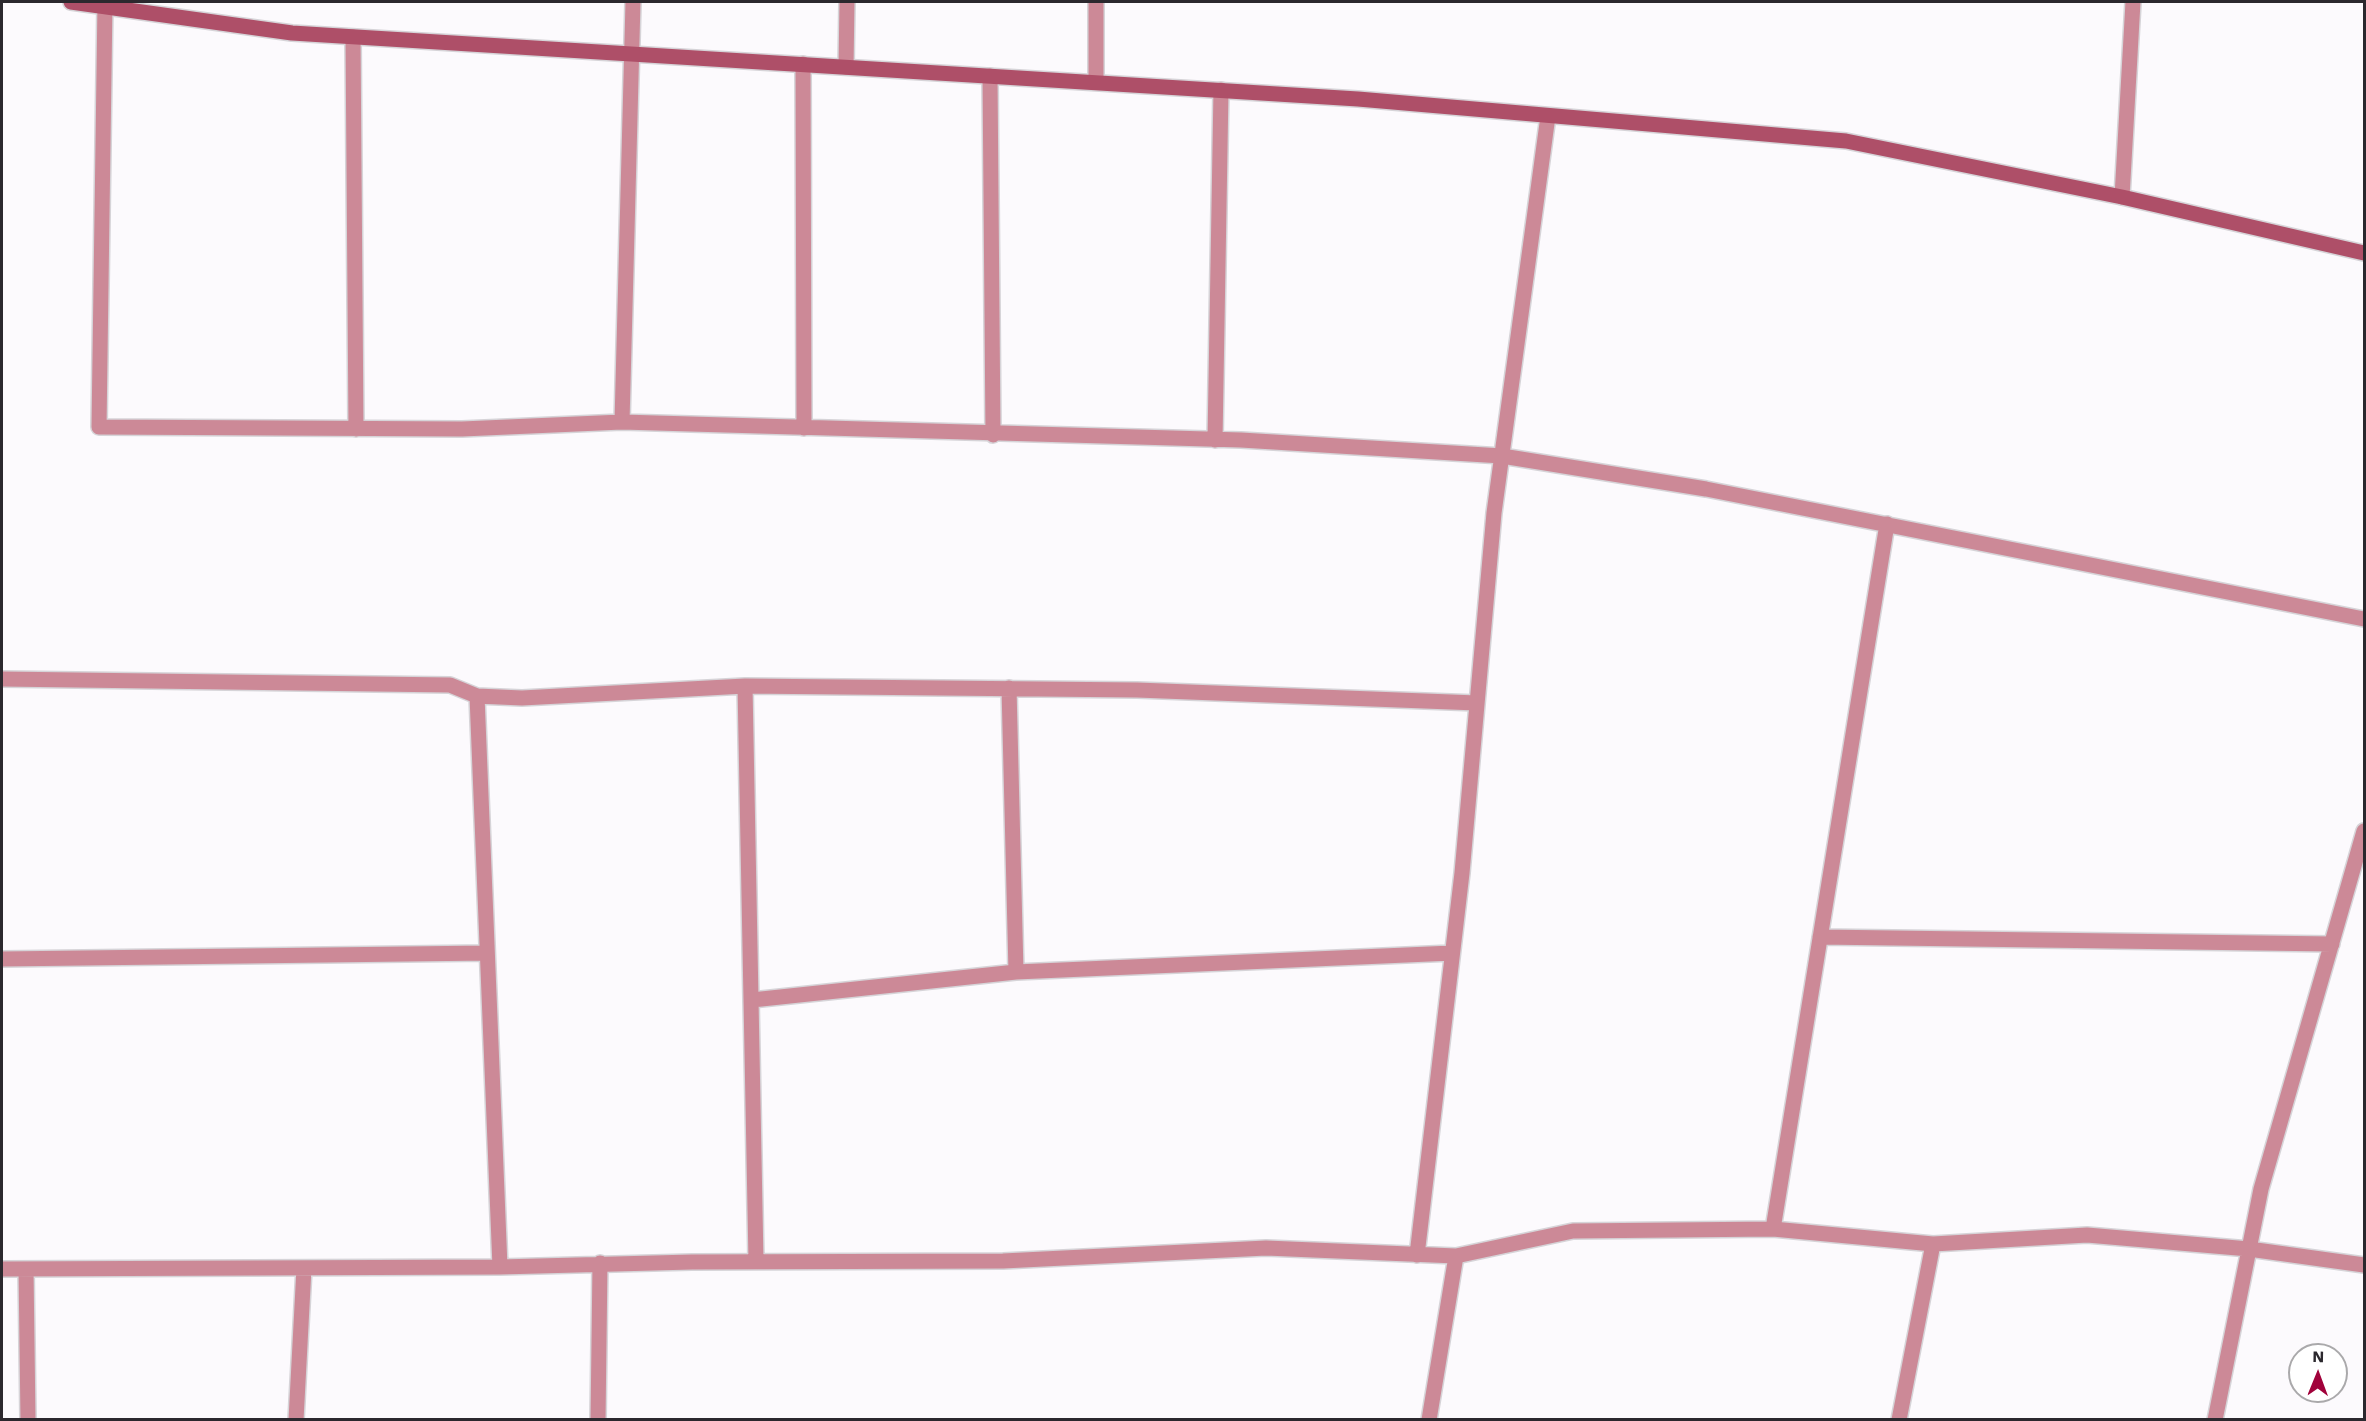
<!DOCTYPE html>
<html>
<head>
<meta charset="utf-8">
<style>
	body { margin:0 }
	#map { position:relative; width:2366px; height:1421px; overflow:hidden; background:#fcfafd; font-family:"Work Sans",sans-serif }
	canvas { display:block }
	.frame { position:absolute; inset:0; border:3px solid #2b282e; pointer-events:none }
	.north { position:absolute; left:2288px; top:1343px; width:60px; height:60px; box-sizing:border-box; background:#fff; border:2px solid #aaa9ab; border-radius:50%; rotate:1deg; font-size:16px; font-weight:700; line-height:24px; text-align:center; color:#2b282e }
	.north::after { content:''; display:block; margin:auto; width:21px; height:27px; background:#a1023b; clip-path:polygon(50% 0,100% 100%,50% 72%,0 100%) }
</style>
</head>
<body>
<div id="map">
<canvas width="2366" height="1421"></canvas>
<div class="frame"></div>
<div class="north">N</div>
</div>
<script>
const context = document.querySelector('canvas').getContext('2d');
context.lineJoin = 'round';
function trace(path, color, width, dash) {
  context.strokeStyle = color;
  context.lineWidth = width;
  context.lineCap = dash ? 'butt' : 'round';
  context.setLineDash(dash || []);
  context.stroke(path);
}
const street = new Path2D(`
	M 105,2 L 99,427 L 462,429 L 622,422 L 1241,440 L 1502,456 L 1706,489 L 2364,619
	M 353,37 L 356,429
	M 803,64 L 804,428
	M 846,67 L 847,2
	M 990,76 L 993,435
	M 1096,82 L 1096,2
	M 2122,197 L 2133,2
	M 622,422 L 633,2
	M 1215,440 L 1221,90
	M 2,679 L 450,685 L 477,696 L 522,698 L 745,686 L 1137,690 L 1477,703
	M 745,686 L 756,1261
	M 1009,688 L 1016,972
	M 477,696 L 500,1267
	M 1820,937 L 2332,944
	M 2,959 L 487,953
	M 752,1000 L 1016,972 L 1452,953
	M 1773,1229 L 1887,524
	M 1417,1255 L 1462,873 L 1494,513 L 1548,116
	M 2,1269 L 500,1267 L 692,1262 L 1003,1261 L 1266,1248 L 1456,1256 L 1573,1231 L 1773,1229 L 1933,1244 L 2087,1235 L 2249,1249 L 2364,1265
	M 26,1269 L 28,1420
	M 296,1420 L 304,1268
	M 598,1420 L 600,1263
	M 1429,1420 L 1456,1256
	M 1899,1420 L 1933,1244
	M 2215,1420 L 2261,1189 L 2364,831`);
const secondary = new Path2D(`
	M 71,2 L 292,33 L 1358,99 L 1846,141 L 2122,197 L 2364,253`);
trace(street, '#d6d4d8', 18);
trace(secondary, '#d6d4d8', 18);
trace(street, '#cc8997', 15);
trace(secondary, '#ae4f68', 15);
</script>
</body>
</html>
